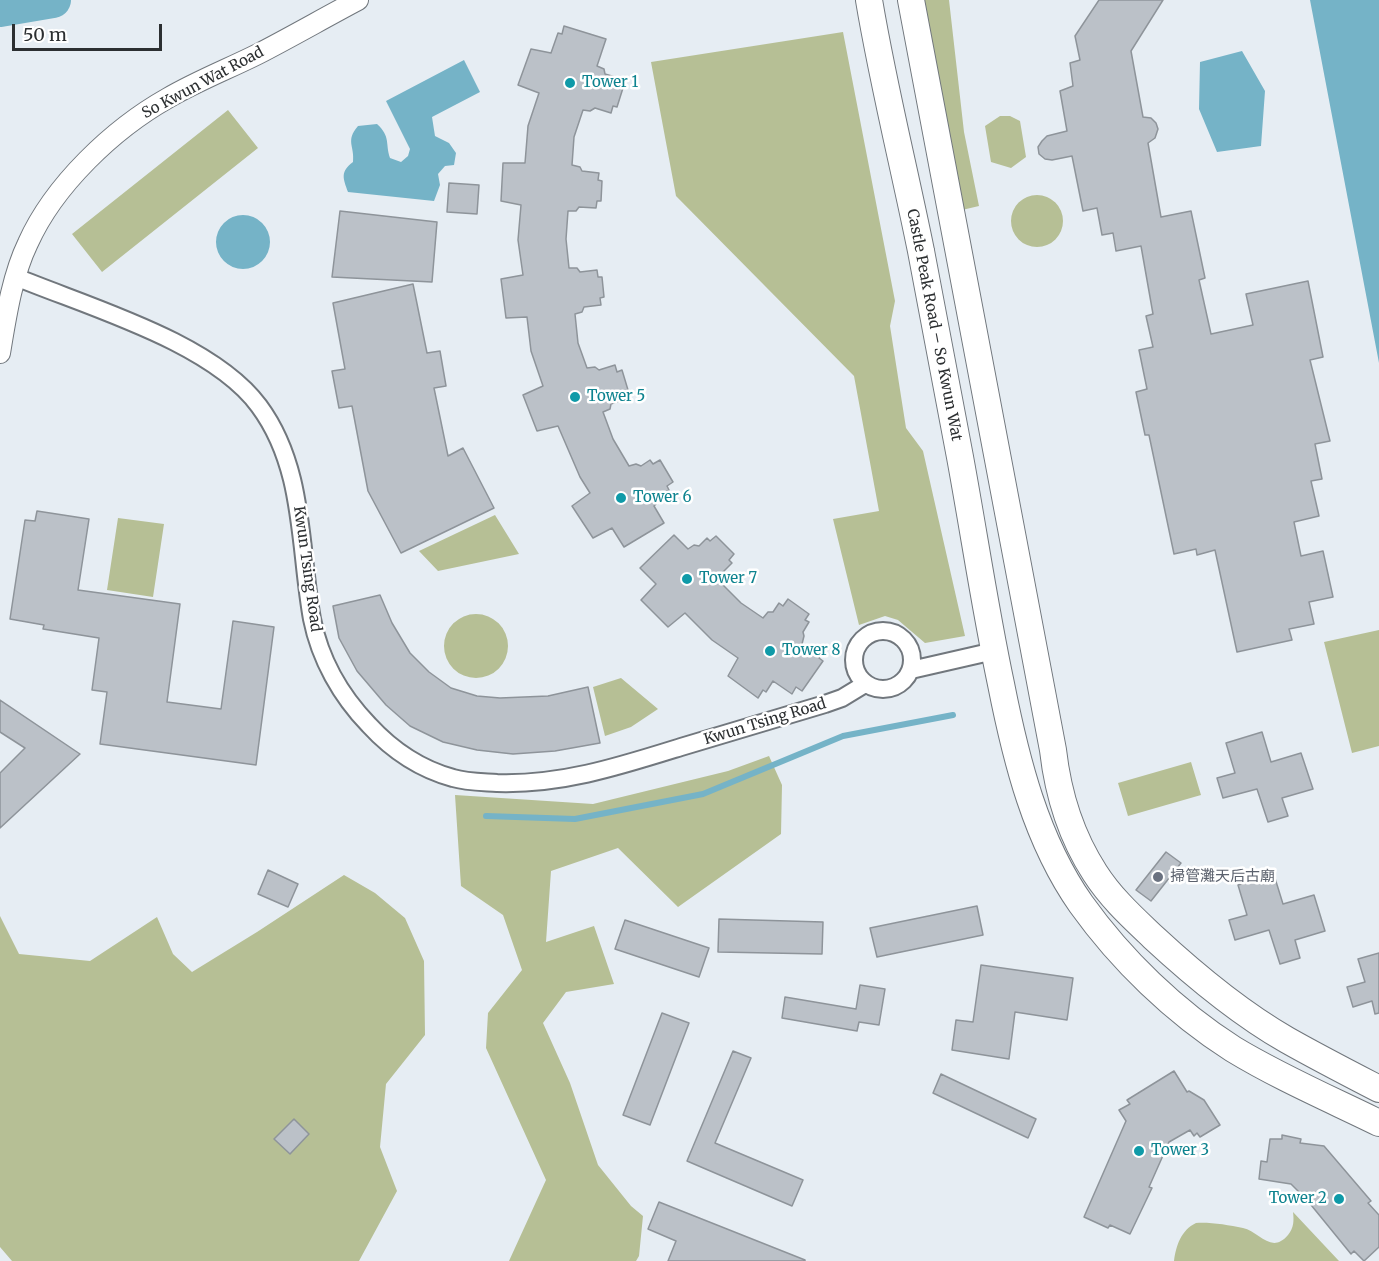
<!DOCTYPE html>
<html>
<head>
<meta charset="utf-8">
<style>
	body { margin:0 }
	#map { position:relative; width:1379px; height:1261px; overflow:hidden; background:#e6edf3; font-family:Merriweather,serif }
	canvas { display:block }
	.scale { position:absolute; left:12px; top:24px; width:150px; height:27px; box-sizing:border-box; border:3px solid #2c2f31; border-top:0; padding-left:8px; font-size:18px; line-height:21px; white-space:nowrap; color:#2c2f31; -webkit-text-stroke:4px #fff; paint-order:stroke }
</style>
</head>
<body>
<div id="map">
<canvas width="1379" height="1261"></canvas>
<div class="scale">50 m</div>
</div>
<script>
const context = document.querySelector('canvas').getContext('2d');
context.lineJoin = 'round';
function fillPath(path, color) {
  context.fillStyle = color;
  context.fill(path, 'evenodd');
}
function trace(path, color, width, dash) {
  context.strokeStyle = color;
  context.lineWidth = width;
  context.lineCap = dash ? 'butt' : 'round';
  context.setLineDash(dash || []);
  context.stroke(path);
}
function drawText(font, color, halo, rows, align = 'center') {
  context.font = font + ' Merriweather,"Noto Sans TC",serif';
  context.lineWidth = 5;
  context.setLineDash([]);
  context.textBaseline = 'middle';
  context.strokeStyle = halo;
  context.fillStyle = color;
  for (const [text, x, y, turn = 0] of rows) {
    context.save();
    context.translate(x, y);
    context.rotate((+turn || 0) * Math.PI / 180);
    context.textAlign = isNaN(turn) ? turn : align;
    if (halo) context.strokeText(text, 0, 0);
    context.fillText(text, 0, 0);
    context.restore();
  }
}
const green = new Path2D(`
	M 920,0 L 949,0 L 964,132 L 979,206 L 962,210 Z
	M 843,32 L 895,301 L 890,326 L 906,428 L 923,451 L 965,636 L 925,643 L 898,620 L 885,616 L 859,625 L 833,519 L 879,511 L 854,376 L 676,196 L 651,62 Z
	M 228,110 L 258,148 L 102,272 L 72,234 Z
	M 1000,116 L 1010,116 L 1020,121 L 1026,157 L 1011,168 L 991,162 L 985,126 Z
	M1011 221a26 26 0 1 1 52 0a26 26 0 1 1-52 0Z
	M 495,515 L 519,554 L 438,571 L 419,551 Z
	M 118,518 L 164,524 L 153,597 L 107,590 Z
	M444 646a32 32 0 1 1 64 0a32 32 0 1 1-64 0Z
	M 1379,630 L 1379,746 L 1352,753 L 1324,642 Z
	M 621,678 L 658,709 L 631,727 L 605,736 L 593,687 Z
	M 769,756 L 782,785 L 781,834 L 678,907 L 618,848 L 551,871 L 546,942 L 594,926 L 614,984 L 566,992 L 543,1023 L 570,1083 L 598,1165 L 631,1206 L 643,1216 L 639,1256 L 636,1261 L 509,1261 L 546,1180 L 486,1048 L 488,1013 L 522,970 L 503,915 L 461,886 L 455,795 L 593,804 L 728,771 Z
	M 1191,762 L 1201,795 L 1128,816 L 1118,783 Z
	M 344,875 L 375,893 L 405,918 L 424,961 L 425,1035 L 386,1084 L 380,1147 L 397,1191 L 359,1261 L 12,1261 L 0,1247 L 0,916 L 19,954 L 90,961 L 157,917 L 173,954 L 192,972 L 257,932 Z
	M 1293,1212 L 1339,1261 L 1174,1261 C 1176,1246 1181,1230 1196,1223 C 1210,1222 1228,1225 1243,1228 C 1259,1231 1271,1255 1288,1235 C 1294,1228 1294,1220 1293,1212 Z`);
const water = new Path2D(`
	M 1310,0 L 1379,0 L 1379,363 Z
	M 1242,51 L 1265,91 L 1261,146 L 1217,152 L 1199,109 L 1200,62 Z
	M 464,60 L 480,92 L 432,117 L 435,136 L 449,143 L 456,153 L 454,165 L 445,166 L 438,174 L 440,185 L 434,201 L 348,192 C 343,178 340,172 353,162 C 355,146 345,141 358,126 L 377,124 C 391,137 385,143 390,158 L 401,162 L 408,156 L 410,149 L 386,101 Z
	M216 242a27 27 0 1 1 54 0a27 27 0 1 1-54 0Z`);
const stream = new Path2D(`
	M 486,816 L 575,819 L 703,794 L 843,736 L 953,715`);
const river = new Path2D(`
	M 0,9 L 53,0`);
const building = new Path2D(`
	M 1099,0 L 1163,0 L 1131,51 L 1143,117 L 1151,118 L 1156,123 L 1158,129 L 1155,138 L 1148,143 L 1161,217 L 1191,211 L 1205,278 L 1199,280 L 1211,334 L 1253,325 L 1246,294 L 1308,281 L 1323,357 L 1310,360 L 1330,441 L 1315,444 L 1322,479 L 1311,481 L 1319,516 L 1294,522 L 1301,556 L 1323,551 L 1333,597 L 1309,602 L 1314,624 L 1289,629 L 1292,640 L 1237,652 L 1215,550 L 1197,555 L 1196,549 L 1174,554 L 1149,435 L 1145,435 L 1136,392 L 1147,389 L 1139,350 L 1153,347 L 1146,316 L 1153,314 L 1141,246 L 1116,251 L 1113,233 L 1102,235 L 1097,208 L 1083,211 L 1072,156 L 1052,160 L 1045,159 L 1039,154 L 1038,147 L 1042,141 L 1047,136 L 1067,131 L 1060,91 L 1073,86 L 1070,63 L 1080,60 L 1075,36 Z
	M 564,26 L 606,39 L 597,66 L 604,69 L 605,74 L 622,79 L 619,86 L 623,88 L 617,107 L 613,106 L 611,113 L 595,108 L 590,111 L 583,110 L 574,137 L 572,165 L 580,167 L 582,171 L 599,173 L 598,180 L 602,181 L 601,201 L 597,201 L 596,208 L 579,207 L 576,211 L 568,211 L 566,239 L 569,268 L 577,268 L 580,272 L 597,270 L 598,277 L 602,277 L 604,297 L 600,298 L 601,305 L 584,307 L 582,312 L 575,314 L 578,343 L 587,368 L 595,367 L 599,370 L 615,365 L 617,372 L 622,370 L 628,390 L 625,391 L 627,398 L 611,404 L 610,409 L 603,412 L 613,439 L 629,466 L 636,464 L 641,466 L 650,460 L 653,464 L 660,460 L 673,482 L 667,486 L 669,490 L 659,496 L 659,501 L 654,506 L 664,523 L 624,547 L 612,528 L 593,538 L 572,506 L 590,493 L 580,477 L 558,426 L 537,431 L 523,395 L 543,386 L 531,351 L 527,317 L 506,318 L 501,279 L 523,275 L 518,240 L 521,205 L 501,201 L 503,163 L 525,163 L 528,126 L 539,93 L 518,85 L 531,49 L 551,53 L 558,33 L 562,34 Z
	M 449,183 L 479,185 L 477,214 L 447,212 Z
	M 340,211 L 437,222 L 432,282 L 332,277 Z
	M 413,284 L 427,353 L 440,351 L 446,386 L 434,388 L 448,456 L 463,448 L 494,508 L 401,553 L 368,491 L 352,406 L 339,408 L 332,371 L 345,369 L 333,303 Z
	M 37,511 L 89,519 L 78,590 L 180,604 L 167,702 L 221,709 L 233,621 L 274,627 L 256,765 L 100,744 L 107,692 L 92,690 L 99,638 L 43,629 L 44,625 L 10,619 L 25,520 L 35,521 Z
	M 674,535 L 688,549 L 694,545 L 699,546 L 707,538 L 710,541 L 716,536 L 734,554 L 729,560 L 732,563 L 724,571 L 725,576 L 720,582 L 741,603 L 763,618 L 768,612 L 773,612 L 779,603 L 783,606 L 788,599 L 809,614 L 805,620 L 809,622 L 803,632 L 804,636 L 802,644 L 820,656 L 819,658 L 823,661 L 802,691 L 796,687 L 792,694 L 773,681 L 766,692 L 763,690 L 758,698 L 728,676 L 738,658 L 712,640 L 685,613 L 668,627 L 641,600 L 656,584 L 640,568 Z
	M 380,595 L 392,623 L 410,653 L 429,672 L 451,688 L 477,696 L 500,698 L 548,696 L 588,687 L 600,743 L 555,751 L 513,754 L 477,750 L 443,742 L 410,726 L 386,705 L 357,671 L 339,638 L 333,606 Z
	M 0,700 L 80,754 L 0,828 L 0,773 L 25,748 L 0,732 Z
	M 1262,732 L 1271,762 L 1301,753 L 1313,789 L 1282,798 L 1288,816 L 1268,822 L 1257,789 L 1223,798 L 1217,778 L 1235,773 L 1226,743 Z
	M 1166,852 L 1181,863 L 1151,901 L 1136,890 Z
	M 268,870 L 298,884 L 288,907 L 258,894 Z
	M 1274,875 L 1283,904 L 1314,895 L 1325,931 L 1295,940 L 1300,958 L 1280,964 L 1269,930 L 1235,940 L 1229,920 L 1247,915 L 1238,885 Z
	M 977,906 L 983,935 L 877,957 L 870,928 Z
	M 719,919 L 823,922 L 822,954 L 718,952 Z
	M 625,920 L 709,948 L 699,977 L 615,949 Z
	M 1379,953 L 1379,1013 L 1375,1014 L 1372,1001 L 1353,1007 L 1347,987 L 1365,982 L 1358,959 Z
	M 981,965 L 1073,978 L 1067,1020 L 1015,1012 L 1009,1059 L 952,1050 L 956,1020 L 973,1022 Z
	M 860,985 L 885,989 L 879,1025 L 859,1022 L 857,1031 L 782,1018 L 785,997 L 856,1009 Z
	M 662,1013 L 689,1023 L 650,1125 L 623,1115 Z
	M 733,1051 L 751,1058 L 715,1143 L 803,1180 L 792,1206 L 687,1161 Z
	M 1174,1071 L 1187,1092 L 1189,1091 L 1204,1100 L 1220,1125 L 1200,1137 L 1197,1133 L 1194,1136 L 1190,1130 L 1169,1142 L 1149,1187 L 1152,1188 L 1130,1234 L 1110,1225 L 1108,1228 L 1084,1217 L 1126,1121 L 1119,1110 L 1130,1104 L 1127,1100 Z
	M 941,1074 L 1036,1119 L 1028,1138 L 933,1093 Z
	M 294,1119 L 309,1134 L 290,1154 L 274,1139 Z
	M 1282,1135 L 1301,1139 L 1300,1143 L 1324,1146 L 1371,1201 L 1368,1203 L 1379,1215 L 1379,1247 L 1364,1261 L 1354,1251 L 1351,1254 L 1307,1200 L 1291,1184 L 1259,1179 L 1261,1161 L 1267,1162 L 1270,1139 L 1282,1139 Z
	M 659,1202 L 805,1260 L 805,1261 L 668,1261 L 676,1241 L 648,1229 Z`);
const minor = new Path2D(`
	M 16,277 C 88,307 212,342 259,406 C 305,468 299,547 312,619 C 320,659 341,696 369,725 C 392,750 420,769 453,778 C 466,782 483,782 497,783 C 562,785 620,766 681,747 C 729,733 777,718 825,704 L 842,698 L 865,684
	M854 660a29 29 0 1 1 58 0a29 29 0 1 1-58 0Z
	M 911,670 L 994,651`);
const tertiary = new Path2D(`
	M 0,353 C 6,317 12,276 28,243 C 54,185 113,129 168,98 C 197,81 228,69 258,54 C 291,37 324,18 358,0`);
const primary = new Path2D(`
	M 869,0 C 883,84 904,167 921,251 C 934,320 947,389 960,457 C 974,533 985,609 1001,684 C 1016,760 1036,840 1081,904 C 1121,960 1175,1012 1233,1049 C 1279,1077 1330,1099 1379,1123
	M 911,0 L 1053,750 C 1058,794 1071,836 1095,873 C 1111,898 1132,917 1153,937 C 1194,975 1238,1012 1287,1040 C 1317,1057 1348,1073 1379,1089`);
const markers = [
	[570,83,6,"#0f9aa8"],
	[575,397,6,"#0f9aa8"],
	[621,498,6,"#0f9aa8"],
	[687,579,6,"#0f9aa8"],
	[770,651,6,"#0f9aa8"],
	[1158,877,6,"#6b7280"],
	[1139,1151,6,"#0f9aa8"],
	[1339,1199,6,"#0f9aa8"]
];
const streetNames = [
	["So Kwun Wat Road",203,83,-28],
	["Castle Peak Road – So Kwun Wat",934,325,79],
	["Kwun Tsing Road",307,569,82],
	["Kwun Tsing Road",765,722,-17]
];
const cultureNames = [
	["Tower 1",582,83],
	["Tower 5",587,397],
	["Tower 6",633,498],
	["Tower 7",699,579],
	["Tower 8",782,651],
	["Tower 3",1151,1151],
	["Tower 2",1327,1199,"right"]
];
const worshipNames = [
	["掃管灘天后古廟",1170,877]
];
fillPath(green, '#b6bf95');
fillPath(water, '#75b3c7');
trace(stream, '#75b3c7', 6);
trace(river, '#75b3c7', 36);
fillPath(building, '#bbc1c8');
trace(building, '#8e949a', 1.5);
trace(minor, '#71777d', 20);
trace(tertiary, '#71777d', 22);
trace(primary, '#71777d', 28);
trace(minor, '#fff', 16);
trace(tertiary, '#fff', 20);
trace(primary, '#fff', 26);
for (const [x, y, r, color] of markers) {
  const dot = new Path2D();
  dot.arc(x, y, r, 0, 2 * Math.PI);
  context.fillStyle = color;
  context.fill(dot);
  trace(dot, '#fff', 2);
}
drawText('15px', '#2c2f31', '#fff', streetNames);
drawText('15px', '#0d838f', '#fff', cultureNames, 'left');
drawText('15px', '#5b616d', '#fff', worshipNames, 'left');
</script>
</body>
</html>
